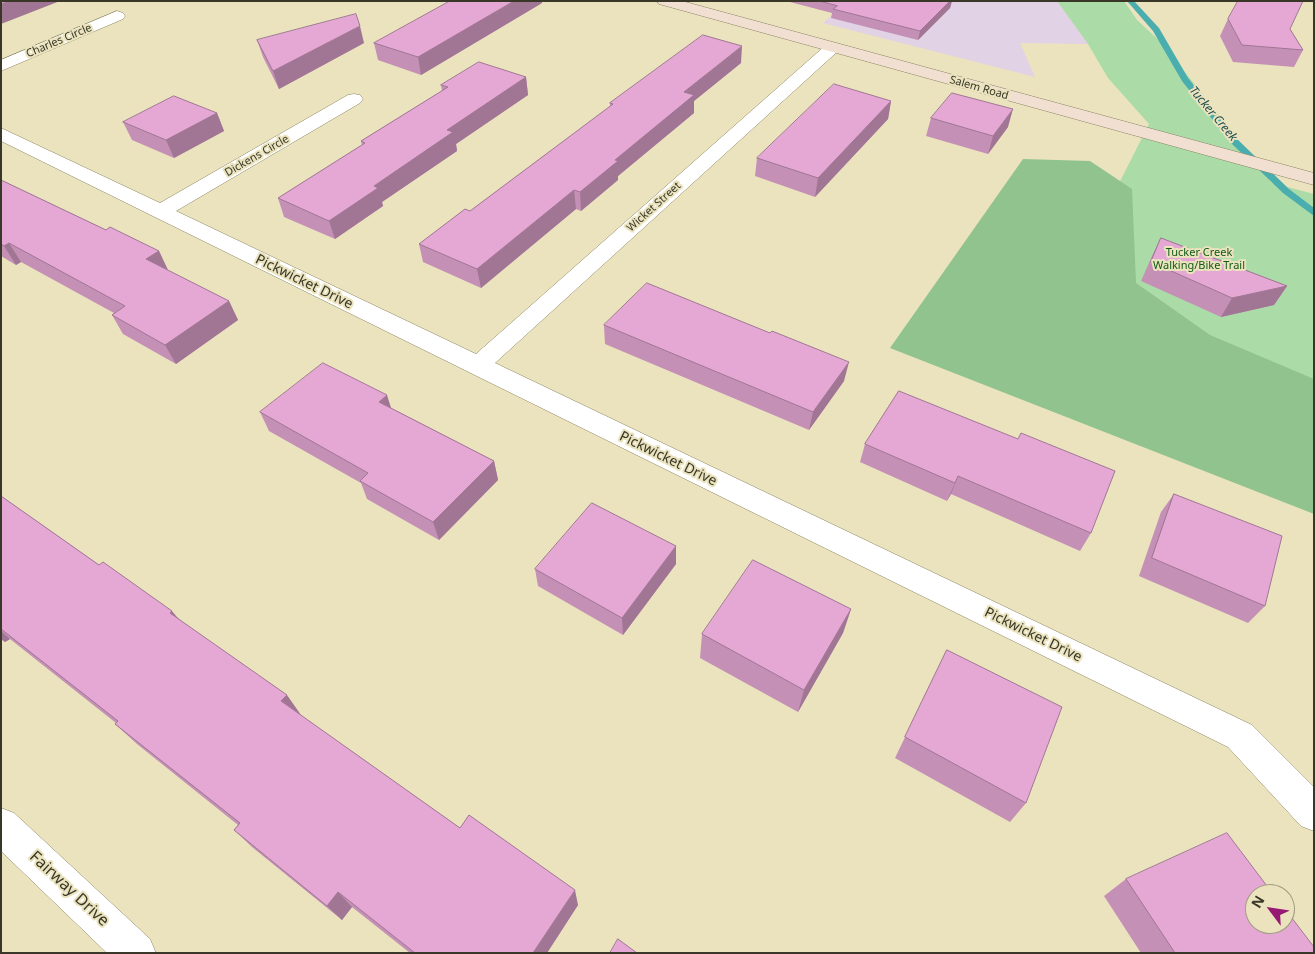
<!DOCTYPE html>
<html>
<head>
<meta charset="utf-8">
<style>
	body { margin:0 }
	#map { position:relative; width:1315px; height:954px; overflow:hidden; background:#eae3be; font-family:"Noto Sans",sans-serif }
	canvas { display:block }
	.frame { position:absolute; inset:0; border:2px solid #393728; pointer-events:none }
	.north { position:absolute; left:1245px; top:884px; width:50px; height:50px; box-sizing:border-box; background:#eae3be; border:1px solid #a39e82; border-radius:50%; rotate:301deg; font-size:14px; font-weight:700; line-height:20px; text-align:center; color:#393728 }
	.north::after { content:''; display:block; margin:auto; width:18px; height:22px; background:#961a74; clip-path:polygon(50% 0,100% 100%,50% 72%,0 100%) }
</style>
</head>
<body>
<div id="map">
<canvas width="1315" height="954"></canvas>
<div class="frame"></div>
<div class="north">N</div>
</div>
<script>
const context = document.querySelector('canvas').getContext('2d');
context.lineJoin = 'round';
function fillPath(path, color) {
  context.fillStyle = color;
  context.fill(path, 'evenodd');
}
function trace(path, color, width, dash) {
  context.strokeStyle = color;
  context.lineWidth = width;
  context.lineCap = dash ? 'butt' : 'round';
  context.setLineDash(dash || []);
  context.stroke(path);
}
function drawText(font, color, halo, rows, align = 'center') {
  context.font = font + ' "Noto Sans",sans-serif';
  context.lineWidth = 4;
  context.setLineDash([]);
  context.textBaseline = 'middle';
  context.strokeStyle = halo;
  context.fillStyle = color;
  for (const [text, x, y, turn = 0] of rows) {
    context.save();
    context.translate(x, y);
    context.rotate((+turn || 0) * Math.PI / 180);
    context.textAlign = isNaN(turn) ? turn : align;
    if (halo) context.strokeText(text, 0, 0);
    context.fillText(text, 0, 0);
    context.restore();
  }
}
const commercial = new Path2D(`
	M 849,1 L 1057,1 L 1088,44 L 1020,43 L 1035,77 L 823,23 Z`);
const green = new Path2D(`
	M 1057,1 L 1124,1 L 1137,20 L 1163,44 L 1272,183 L 1314,194 L 1314,410 L 1051,318 L 1149,124 L 1108,78 L 1088,44 Z`);
const forest = new Path2D(`
	M 1023,159 L 1090,161 L 1132,189 L 1136,283 L 1210,335 L 1314,379 L 1314,514 L 890,348 Z`);
const stream = new Path2D(`
	M 1127,1 L 1134,1 L 1159,28 L 1188,78 L 1237,139 L 1289,189 L 1314,208 L 1314,216 L 1283,193 L 1231,143 L 1182,81 L 1153,31 Z`);
const minor = new Path2D(`
	M 117,11 L 123,13 L 125,16 L 123,19 L 1,71 L 1,60 Z
	M 832,43 L 838,45 L 840,48 L 838,51 L 495,363 L 1252,725 L 1314,787 L 1314,831 L 1301,826 L 1228,747 L 1,141 L 1,128 L 160,203 L 348,95 L 354,94 L 360,95 L 363,99 L 360,103 L 176,211 L 476,354 L 826,45 Z
	M 1,808 L 14,813 L 150,939 L 156,953 L 107,953 L 1,851 Z`);
const secondary = new Path2D(`
	M 657,1 L 682,1 L 1314,173 L 1314,185 L 659,4 Z`);
const wall = new Path2D(`
	M 786,1 L 952,1 L 950,8 L 918,40 L 831,18 L 832,13 Z
	M 542,3 L 421,75 L 378,60 L 374,43 Z
	M 1228,19 L 1290,29 L 1303,50 L 1294,67 L 1233,62 L 1220,36 Z
	M 257,40 L 364,43 L 279,89 L 263,57 Z
	M 741,63 L 694,101 L 694,113 L 618,176 L 618,180 L 581,211 L 576,209 L 481,288 L 423,262 L 419,244 L 470,211 L 610,107 L 610,103 Z
	M 526,77 L 528,95 L 456,144 L 457,151 L 382,202 L 383,206 L 335,239 L 284,217 L 278,198 L 362,145 L 361,141 L 442,91 L 441,85 Z
	M 891,101 L 888,119 L 815,197 L 755,176 L 757,158 Z
	M 217,113 L 224,131 L 174,158 L 132,140 L 123,122 Z
	M 931,118 L 1008,127 L 988,154 L 926,136 Z
	M 1,180 L 106,230 L 159,251 L 168,271 L 229,301 L 238,320 L 176,364 L 123,334 L 112,315 L 114,313 L 21,262 L 16,265 L 1,256 Z
	M 1161,238 L 1287,286 L 1274,305 L 1221,317 L 1141,281 L 1152,256 Z
	M 604,325 L 770,333 L 844,381 L 809,430 L 605,344 Z
	M 899,391 L 1091,533 L 1080,551 L 951,494 L 947,501 L 860,462 L 865,444 Z
	M 391,408 L 494,461 L 498,480 L 439,540 L 367,499 L 361,483 L 269,431 L 260,412 Z
	M 1174,494 L 1265,606 L 1248,623 L 1139,576 L 1161,512 Z
	M 1,496 L 99,565 L 178,618 L 301,716 L 460,828 L 578,905 L 547,953 L 410,953 L 352,907 L 342,920 L 252,847 L 234,830 L 238,825 L 137,744 L 115,724 L 116,723 L 10,639 L 5,642 L 1,639 Z
	M 676,546 L 676,564 L 623,635 L 538,586 L 535,569 Z
	M 851,609 L 843,633 L 798,712 L 700,658 L 702,634 Z
	M 947,650 L 1026,803 L 1010,822 L 895,758 Z
	M 1126,879 L 1314,953 L 1141,953 L 1104,896 Z`);
const shadedWall = new Path2D(`
	M 9,1 L 60,1 L 1,24 L 1,4 Z
	M 514,1 L 542,1 L 542,3 L 421,75 L 418,57 Z
	M 950,1 L 952,1 L 950,8 L 918,40 L 920,31 Z
	M 360,26 L 364,43 L 279,89 L 273,71 Z
	M 742,46 L 741,63 L 694,101 L 694,113 L 618,176 L 618,180 L 581,211 L 580,192 L 615,160 L 684,92 Z
	M 526,77 L 528,95 L 456,144 L 457,151 L 382,202 L 383,206 L 335,239 L 329,221 L 447,130 Z
	M 891,101 L 888,119 L 815,197 L 818,178 Z
	M 1013,109 L 1008,127 L 988,154 L 993,136 Z
	M 217,113 L 224,131 L 174,158 L 166,140 Z
	M 574,190 L 576,209 L 481,288 L 477,269 Z
	M 9,243 L 21,262 L 16,265 L 4,246 Z
	M 159,251 L 168,270 L 156,278 L 146,259 Z
	M 1287,286 L 1274,305 L 1221,317 L 1232,298 Z
	M 229,301 L 238,320 L 176,364 L 165,345 Z
	M 849,362 L 844,381 L 809,430 L 813,412 Z
	M 387,395 L 393,414 L 379,402 Z
	M 494,461 L 498,480 L 439,540 L 433,522 Z
	M 958,476 L 951,494 L 947,501 L 955,483 Z
	M 676,546 L 676,564 L 623,635 L 622,618 Z
	M 851,609 L 843,633 L 798,712 L 804,690 Z
	M 172,611 L 190,633 L 170,613 Z
	M 1,631 L 10,639 L 5,642 L 1,639 Z
	M 287,695 L 301,715 L 281,701 Z
	M 575,890 L 578,905 L 547,953 L 533,953 Z
	M 338,892 L 352,907 L 342,920 L 327,906 Z`);
const building = new Path2D(`
	M 1,1 L 9,1 L 1,4 Z
	M 450,1 L 514,1 L 418,57 L 374,43 Z
	M 820,1 L 950,1 L 920,31 L 833,9 L 837,6 Z
	M 1238,1 L 1303,1 L 1290,29 L 1303,50 L 1242,45 L 1228,19 Z
	M 356,14 L 360,26 L 273,71 L 257,40 Z
	M 703,35 L 742,46 L 684,92 L 694,95 L 615,160 L 618,161 L 580,192 L 574,190 L 477,269 L 419,244 L 465,209 L 470,211 L 613,104 L 610,103 Z
	M 479,62 L 526,77 L 447,130 L 453,132 L 374,186 L 378,188 L 329,221 L 278,198 L 365,143 L 361,141 L 448,87 L 441,85 Z
	M 834,84 L 891,101 L 818,178 L 757,158 Z
	M 952,93 L 1013,109 L 993,136 L 931,118 Z
	M 174,96 L 217,113 L 166,140 L 123,122 Z
	M 1,180 L 106,230 L 110,227 L 159,251 L 146,259 L 229,301 L 165,345 L 112,315 L 125,306 L 9,243 L 4,246 L 1,244 Z
	M 1161,238 L 1287,286 L 1232,298 L 1151,262 Z
	M 647,283 L 770,333 L 772,331 L 849,362 L 813,412 L 604,325 Z
	M 323,363 L 387,395 L 379,402 L 494,461 L 433,522 L 360,481 L 368,473 L 260,412 Z
	M 899,391 L 1018,439 L 1021,433 L 1115,471 L 1091,533 L 958,476 L 955,483 L 865,444 Z
	M 1174,494 L 1282,536 L 1265,606 L 1152,558 Z
	M 1,496 L 99,565 L 103,562 L 172,611 L 170,613 L 287,695 L 281,701 L 460,828 L 469,815 L 575,890 L 533,953 L 415,953 L 338,892 L 327,906 L 234,830 L 240,823 L 115,724 L 118,721 L 1,629 Z
	M 592,503 L 676,546 L 622,618 L 535,569 Z
	M 753,560 L 851,609 L 804,690 L 702,634 Z
	M 947,650 L 1062,707 L 1026,803 L 905,737 Z
	M 1227,833 L 1273,894 L 1255,894 L 1255,924 L 1285,924 L 1285,909 L 1314,947 L 1314,953 L 1175,953 L 1126,879 Z
	M 618,939 L 637,953 L 610,953 Z`);
const farStreetnames = [
	["Charles Circle",59,41,-23],
	["Salem Road",979,88,16],
	["Dickens Circle",257,156,-30],
	["Wicket Street",654,207,-42]
];
const farParknames = [
	["Tucker Creek",1199,253],
	["Walking/Bike Trail",1199,266]
];
const farWaternames = [
	["Tucker Creek",1213,114,50]
];
const streetNames = [
	["Pickwicket Drive",304,282,26],
	["Pickwicket Drive",668,459,26],
	["Pickwicket Drive",1033,635,26]
];
const nearStreetnames = [
	["Fairway Drive",69,889,43]
];
fillPath(commercial, '#e1d2e5');
fillPath(green, '#abdca8');
fillPath(forest, '#90c38e');
fillPath(stream, '#4aadae');
trace(minor, '#8a8361', 1);
trace(secondary, '#8a8361', 1);
fillPath(minor, '#fff');
fillPath(secondary, '#f1dfd2');
fillPath(wall, '#c590b6');
fillPath(shadedWall, '#a07694');
fillPath(building, '#e5a8d4');
trace(building, '#a07694', 1);
drawText('11px', '#393728', '#eae3be', farStreetnames);
drawText('11px', '#135a16', '#eae3be', farParknames);
drawText('italic 12px', '#224e4f', '#eae3be', farWaternames);
drawText('14px', '#393728', '#eae3be', streetNames);
drawText('16px', '#393728', '#eae3be', nearStreetnames);
</script>
</body>
</html>
